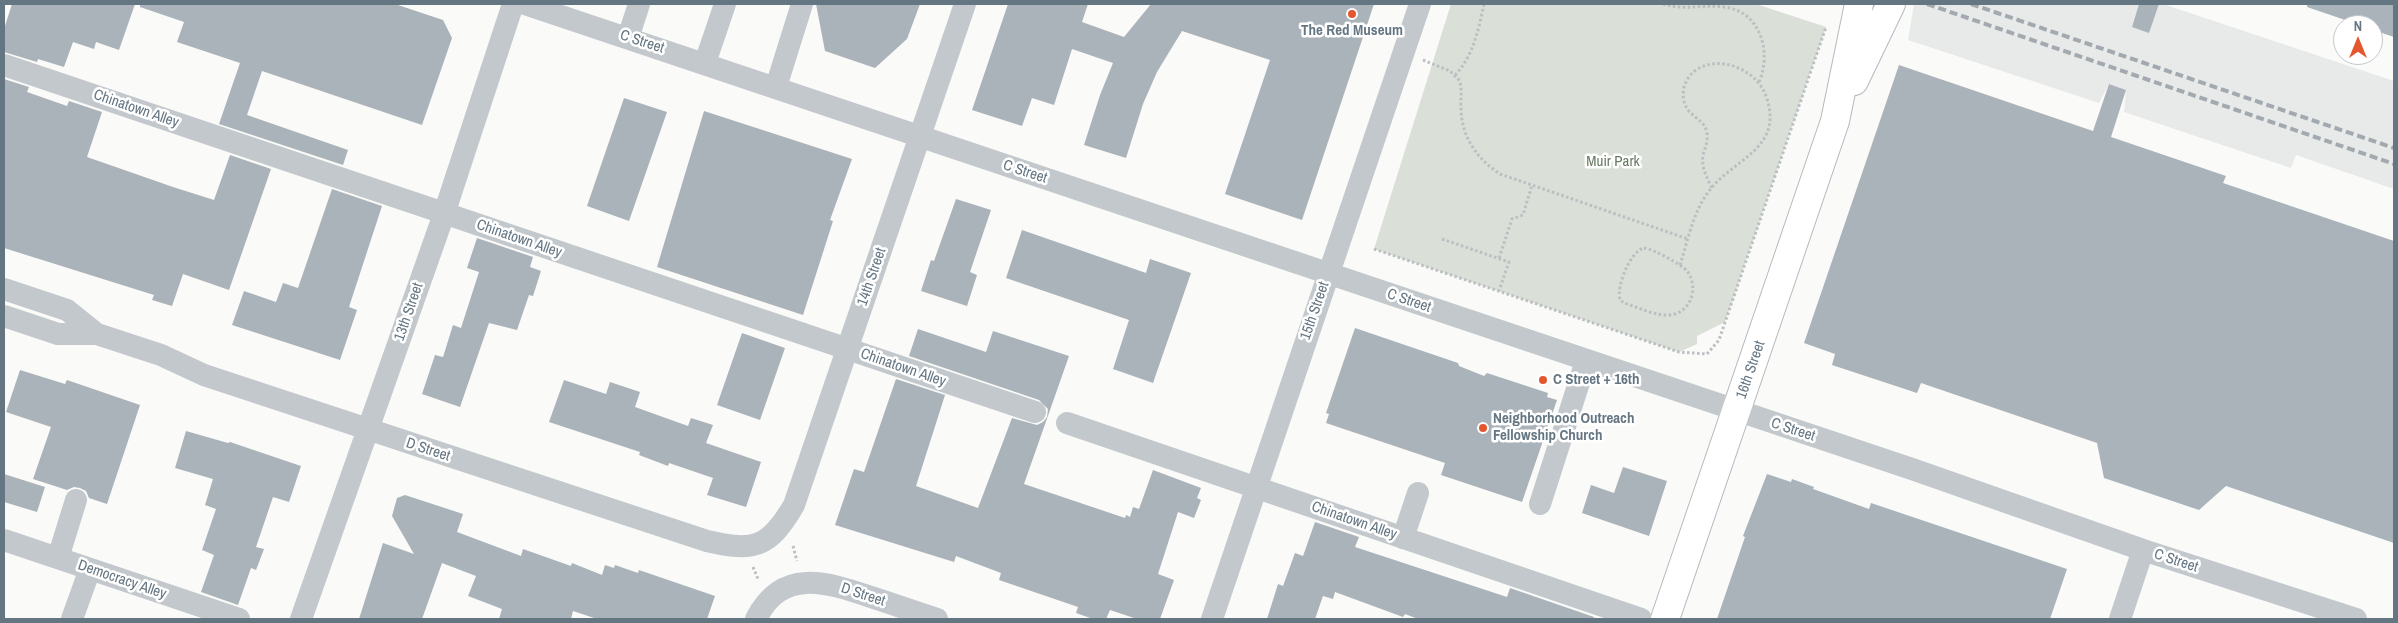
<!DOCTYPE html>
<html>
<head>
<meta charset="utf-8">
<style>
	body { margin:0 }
	#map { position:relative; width:2398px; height:623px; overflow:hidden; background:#fafaf8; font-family:"Archivo Narrow",sans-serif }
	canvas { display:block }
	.frame { position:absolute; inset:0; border:5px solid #657683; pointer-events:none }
	.north { position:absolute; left:2333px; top:15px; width:50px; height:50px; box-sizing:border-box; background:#fff; border:1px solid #c1c8cd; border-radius:50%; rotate:0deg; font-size:14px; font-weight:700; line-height:20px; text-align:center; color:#657683 }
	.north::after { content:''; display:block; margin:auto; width:18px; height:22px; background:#e4572e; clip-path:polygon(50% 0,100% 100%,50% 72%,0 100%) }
</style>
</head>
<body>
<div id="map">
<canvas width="2398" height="623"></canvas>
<div class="frame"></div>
<div class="north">N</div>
</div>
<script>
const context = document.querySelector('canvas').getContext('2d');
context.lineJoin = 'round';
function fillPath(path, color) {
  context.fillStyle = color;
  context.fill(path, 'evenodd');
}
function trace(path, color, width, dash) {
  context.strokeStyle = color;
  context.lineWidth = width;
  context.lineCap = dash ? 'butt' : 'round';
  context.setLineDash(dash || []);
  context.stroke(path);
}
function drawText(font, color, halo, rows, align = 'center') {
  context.font = font + ' "Archivo Narrow",sans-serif';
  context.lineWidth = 5;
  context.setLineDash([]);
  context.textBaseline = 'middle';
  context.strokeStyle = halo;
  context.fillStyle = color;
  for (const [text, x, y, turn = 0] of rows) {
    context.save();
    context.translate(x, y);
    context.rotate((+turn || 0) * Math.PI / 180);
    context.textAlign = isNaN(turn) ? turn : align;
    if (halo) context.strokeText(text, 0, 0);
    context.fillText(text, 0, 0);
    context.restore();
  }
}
const built = new Path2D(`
	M 1914,4 L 2139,4 L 2132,27 L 2149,32 L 2159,4 L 2163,4 L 2394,81 L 2394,189 L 2296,155 L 2291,168 L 2124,112 L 2126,90 L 2109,84 L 2099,103 L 1908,40 Z`);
const green = new Path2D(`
	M 1451,4 L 1756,4 L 1826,27 L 1725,322 L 1697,336 L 1697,344 L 1679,352 L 1374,249 Z`);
const building = new Path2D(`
	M 12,4 L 135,4 L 119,50 L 96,42 L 94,49 L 73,42 L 64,67 L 38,59 L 37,62 L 4,52 L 4,29 Z
	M 140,4 L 395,4 L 443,20 L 452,38 L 422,125 L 262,71 L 247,115 L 348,150 L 343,165 L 219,124 L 240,63 L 177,42 L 184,22 L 140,7 Z
	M 816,4 L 920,4 L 907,39 L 875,68 L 825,51 Z
	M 1008,4 L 1088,4 L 1082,22 L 1124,37 L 1151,4 L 1374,4 L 1302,220 L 1225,194 L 1270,60 L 1182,31 L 1157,72 L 1143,104 L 1126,158 L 1084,145 L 1100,95 L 1113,63 L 1072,49 L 1054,105 L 1032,98 L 1022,126 L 972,110 Z
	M 2139,4 L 2159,4 L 2149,33 L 2132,27 Z
	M 2307,4 L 2394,4 L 2394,37 L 2373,30 L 2373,25 L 2360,25 L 2307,7 Z
	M 1899,65 L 2093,131 L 2109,84 L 2126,90 L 2111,137 L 2226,176 L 2223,183 L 2394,241 L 2394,543 L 2226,486 L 2199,510 L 2104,478 L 2097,443 L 1921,383 L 1917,393 L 1832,365 L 1835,354 L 1804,343 Z
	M 4,79 L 29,87 L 27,92 L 67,106 L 69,101 L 102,112 L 87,157 L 173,187 L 214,200 L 230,155 L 271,169 L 229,290 L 183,274 L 172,306 L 152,300 L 154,295 L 4,248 Z
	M 624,98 L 667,112 L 629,221 L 587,206 Z
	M 704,111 L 852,159 L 830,220 L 833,221 L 803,315 L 657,267 Z
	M 332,189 L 382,206 L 349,307 L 357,310 L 340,360 L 232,325 L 244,291 L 276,302 L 283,283 L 298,288 Z
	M 956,199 L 991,210 L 970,272 L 977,275 L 967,306 L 921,291 L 931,260 L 934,261 Z
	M 1022,230 L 1146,273 L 1150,259 L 1191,273 L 1153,383 L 1113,369 L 1129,320 L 1006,278 Z
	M 477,238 L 533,257 L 530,267 L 541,271 L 533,296 L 529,295 L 517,330 L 489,323 L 460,407 L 422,394 L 435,355 L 443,357 L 453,325 L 461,328 L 479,272 L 467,268 Z
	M 1355,328 L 1458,363 L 1459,366 L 1484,376 L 1487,373 L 1548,393 L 1547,397 L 1557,400 L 1522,502 L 1441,475 L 1445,463 L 1326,423 L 1329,414 L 1326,413 Z
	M 918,329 L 986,352 L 993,331 L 1069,356 L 1024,484 L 1125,518 L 1126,515 L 1130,517 L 1133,507 L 1139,509 L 1153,470 L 1201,488 L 1197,498 L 1201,500 L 1194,518 L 1178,512 L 1158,574 L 1174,580 L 1160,619 L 1137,619 L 1110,610 L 1106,619 L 1093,619 L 1076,613 L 1078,607 L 999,580 L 1001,573 L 956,556 L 954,562 L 835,525 L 854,469 L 864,472 L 896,379 L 945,395 L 916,486 L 978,508 L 1012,418 L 1037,425 L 1043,422 L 1047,417 L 1048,409 L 1039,400 L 909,356 Z
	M 742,333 L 785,348 L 760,420 L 717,405 Z
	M 20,370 L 65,384 L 67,380 L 140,405 L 107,504 L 89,498 L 86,491 L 80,488 L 74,487 L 67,490 L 33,479 L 51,427 L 6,412 Z
	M 564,380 L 606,394 L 610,382 L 640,392 L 635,407 L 688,426 L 691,418 L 713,425 L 706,443 L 761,462 L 746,507 L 707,495 L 713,478 L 669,463 L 668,466 L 639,455 L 640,452 L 549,422 Z
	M 186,431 L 228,443 L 230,442 L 301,466 L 289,502 L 273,497 L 256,547 L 264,549 L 256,570 L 251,568 L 238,605 L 201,592 L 214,555 L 202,550 L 216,509 L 205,505 L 213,479 L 175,468 Z
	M 1623,467 L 1667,481 L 1649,536 L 1582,513 L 1591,485 L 1614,493 Z
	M 4,474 L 45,487 L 37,512 L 4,502 Z
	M 1767,474 L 1791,482 L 1792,479 L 1814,487 L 1813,489 L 1869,509 L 1871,503 L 2067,569 L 2050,619 L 1717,619 L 1745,537 L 1743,536 Z
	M 405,495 L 463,514 L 457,532 L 521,556 L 523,549 L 571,566 L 572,563 L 602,575 L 605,565 L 614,568 L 615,565 L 638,573 L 639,570 L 715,596 L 707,619 L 597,619 L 573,611 L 571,619 L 499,619 L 502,609 L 468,596 L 476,576 L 442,563 L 422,619 L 359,619 L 383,543 L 414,554 L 392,516 L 397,498 Z
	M 1315,522 L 1359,537 L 1355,547 L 1507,597 L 1510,588 L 1594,617 L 1593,619 L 1418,619 L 1405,614 L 1403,617 L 1335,592 L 1333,599 L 1323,596 L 1315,619 L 1267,619 L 1278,584 L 1283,586 L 1295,553 L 1303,556 Z`);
const path = new Path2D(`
	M 1663,4 C 1686,11 1703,4 1724,7 C 1761,11 1772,53 1759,82
	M 1423,60 L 1450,71 L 1459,80 C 1463,89 1460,97 1461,107 C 1461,136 1476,158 1500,174 L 1688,239
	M 1455,75 C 1473,57 1479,28 1484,4
	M 1442,239 L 1509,262 L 1499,291
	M 1644,248 C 1653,249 1681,264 1687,271 C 1700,288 1690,314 1669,315 C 1654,316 1638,307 1624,303 L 1620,300 C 1616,287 1630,251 1644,248 Z
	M 1374,249 L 1679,352 L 1707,354 L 1719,340 L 1826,27
	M 1499,258 L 1512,219 L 1523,215 L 1532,185
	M 1680,265 C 1688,240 1693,212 1709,191 C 1733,159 1783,149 1767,99 C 1762,83 1751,73 1736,67 C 1723,62 1708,62 1696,70 C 1683,79 1679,97 1688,110 C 1695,119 1705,121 1707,133 C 1708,142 1705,148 1703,155 C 1701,167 1707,178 1712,188
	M 793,546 L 797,561
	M 753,567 L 758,579`);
const minor = new Path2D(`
	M 525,4 L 1912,469 L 2143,550 L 2356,619
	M 628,38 L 639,4
	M 705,63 L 725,4
	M 4,65 L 1035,412
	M 776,87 L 802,4
	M 4,289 L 67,310 L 97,334 L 161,355 L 204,375 L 707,541 C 754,552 769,548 794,505 L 965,4
	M 4,316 L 58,334 L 97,334
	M 1067,423 L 1641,619
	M 1540,504 L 1586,361
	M 1403,538 L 1418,493
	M 4,540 L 239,619
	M 58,558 L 76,500
	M 72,619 L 90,569
	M 301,619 L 444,214 L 513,4
	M 756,619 C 782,567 826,582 871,597 C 893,604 915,612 937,619
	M 1212,619 L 1420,4
	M 2120,619 L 2143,550`);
const major = new Path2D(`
	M 1854,81 L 1891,4
	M 1665,619 L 1835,121 L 1859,4`);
const rail = new Path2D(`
	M 1927,4 L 2394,164
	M 1971,4 L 2394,148`);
const markers = [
	[1352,14,5,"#e4572e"],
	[1543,380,5,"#e4572e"],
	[1483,428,5,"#e4572e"]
];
const poiNames = [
	["The Red Museum",1352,31,"center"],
	["C Street + 16th",1553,380],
	["Neighborhood Outreach",1493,419],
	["Fellowship Church",1493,436]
];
const streetNames = [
	["C Street",642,42,18],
	["Chinatown Alley",136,109,19],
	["C Street",1025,172,18],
	["Chinatown Alley",519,239,19],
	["14th Street",872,277,-71],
	["C Street",1409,301,19],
	["15th Street",1315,311,-71],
	["13th Street",409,312,-71],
	["Chinatown Alley",903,368,19],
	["16th Street",1751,370,-71],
	["C Street",1793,430,18],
	["D Street",428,450,18],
	["Chinatown Alley",1354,521,19],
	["C Street",2176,561,18],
	["Democracy Alley",122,580,19],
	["D Street",863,595,18]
];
const parkNames = [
	["Muir Park",1613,162]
];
fillPath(built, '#e8e9e9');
fillPath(green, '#dadfd7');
fillPath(building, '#aab3b9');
trace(major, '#b5babe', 30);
trace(path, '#bbbfc2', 3, [2.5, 2.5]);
trace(minor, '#c3c8cc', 22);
trace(major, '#fff', 28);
trace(rail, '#a2aab0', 4, [8, 4]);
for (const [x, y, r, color] of markers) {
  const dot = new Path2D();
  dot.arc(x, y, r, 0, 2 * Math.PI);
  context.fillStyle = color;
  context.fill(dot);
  trace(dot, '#fff', 2);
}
drawText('bold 15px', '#657683', '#fff', poiNames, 'left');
drawText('15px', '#657683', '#fff', streetNames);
drawText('15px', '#687a64', '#fff', parkNames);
</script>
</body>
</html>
